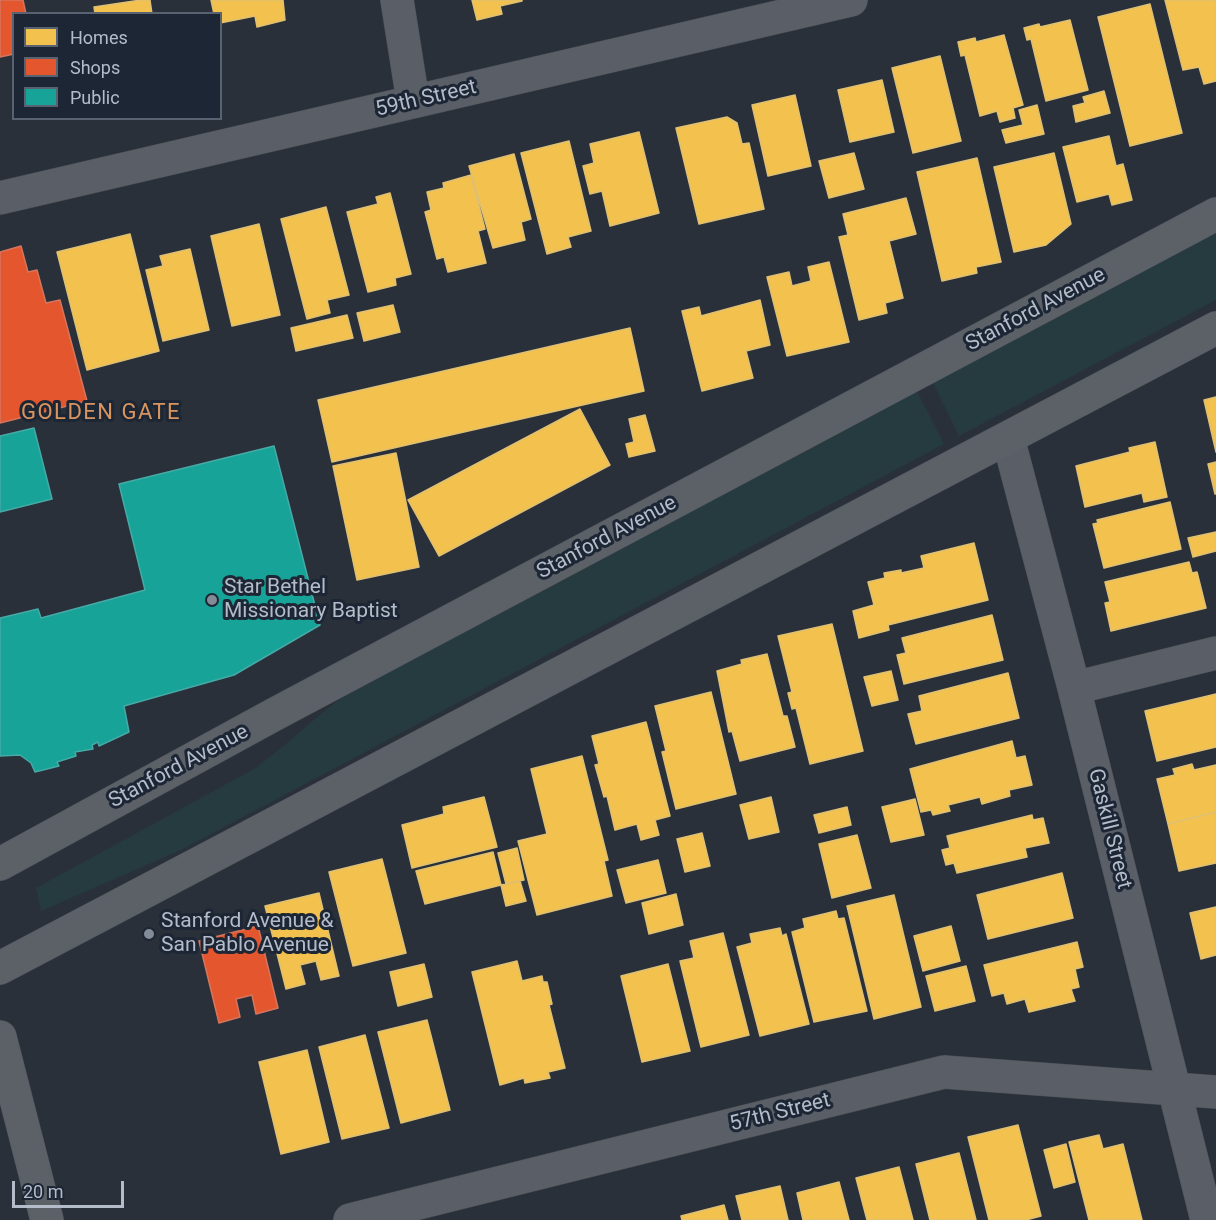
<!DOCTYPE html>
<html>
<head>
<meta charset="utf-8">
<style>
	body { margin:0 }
	#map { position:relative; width:1216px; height:1220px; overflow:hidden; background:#293039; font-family:Roboto,sans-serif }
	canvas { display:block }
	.legend { position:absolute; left:12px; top:12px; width:210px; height:108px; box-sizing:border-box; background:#1c2634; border:2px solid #596270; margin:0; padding:8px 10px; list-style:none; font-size:18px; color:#b4bcca }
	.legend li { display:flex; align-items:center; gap:12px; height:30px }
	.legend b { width:30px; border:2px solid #596270 }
	.scale { position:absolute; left:12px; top:1181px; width:112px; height:27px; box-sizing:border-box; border:3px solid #b4bcca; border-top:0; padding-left:8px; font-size:18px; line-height:21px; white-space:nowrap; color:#b4bcca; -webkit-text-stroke:4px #1c2634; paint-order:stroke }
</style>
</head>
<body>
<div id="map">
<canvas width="1216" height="1220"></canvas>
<ul class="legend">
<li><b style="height:16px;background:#f2c14e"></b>Homes</li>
<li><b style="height:16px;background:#e4572e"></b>Shops</li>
<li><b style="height:16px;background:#17a398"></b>Public</li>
</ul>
<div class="scale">20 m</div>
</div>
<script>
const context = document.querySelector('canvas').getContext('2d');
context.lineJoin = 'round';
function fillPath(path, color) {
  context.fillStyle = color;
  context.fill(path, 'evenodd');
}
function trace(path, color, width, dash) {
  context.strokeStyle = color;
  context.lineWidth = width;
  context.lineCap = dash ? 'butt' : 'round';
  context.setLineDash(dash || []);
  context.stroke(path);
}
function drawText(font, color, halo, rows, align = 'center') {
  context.font = font + ' Roboto,sans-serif';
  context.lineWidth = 6;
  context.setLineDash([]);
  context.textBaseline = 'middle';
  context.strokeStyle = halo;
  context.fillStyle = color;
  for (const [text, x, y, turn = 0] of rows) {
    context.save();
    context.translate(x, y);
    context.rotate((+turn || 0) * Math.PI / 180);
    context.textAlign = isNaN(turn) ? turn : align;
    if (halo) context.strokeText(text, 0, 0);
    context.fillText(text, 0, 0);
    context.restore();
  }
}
const green = new Path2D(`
	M 1216,232 L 1216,300 L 959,436 L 933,383 Z
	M 917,391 L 944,444 L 181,850 L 41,911 L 36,888 L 254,769 C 287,745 316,716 349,692 Z`);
const homes = new Path2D(`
	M 141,0 L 150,0 L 152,14 L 95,14 L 94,7 Z
	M 211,0 L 283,0 L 285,20 L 257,27 L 255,16 L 220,23 L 220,14 L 214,14 Z
	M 472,0 L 522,0 L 522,1 L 500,6 L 502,14 L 477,20 Z
	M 1165,0 L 1216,0 L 1216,81 L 1204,84 L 1199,67 L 1183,70 Z
	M 1150,4 L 1182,133 L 1130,146 L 1098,17 Z
	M 1070,20 L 1088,90 L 1046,101 L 1031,39 L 1027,40 L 1024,28 L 1039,24 L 1040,27 Z
	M 1004,35 L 1023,105 L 1013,108 L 1015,118 L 1000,122 L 997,111 L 980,116 L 965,55 L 961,56 L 958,42 L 975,38 L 976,42 Z
	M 940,56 L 961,141 L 913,153 L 892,68 Z
	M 882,80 L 894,132 L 850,142 L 838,90 Z
	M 1104,91 L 1110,113 L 1076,122 L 1073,106 L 1085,103 L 1083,97 Z
	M 795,95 L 811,166 L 768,176 L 752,105 Z
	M 1037,105 L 1044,134 L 1006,143 L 1002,130 L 1023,125 L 1019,110 Z
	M 727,117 L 737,123 L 742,144 L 749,143 L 764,209 L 699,224 L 676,128 Z
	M 639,132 L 659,213 L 610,226 L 602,191 L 590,194 L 583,166 L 594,163 L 590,144 Z
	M 1109,136 L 1116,166 L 1123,164 L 1132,200 L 1112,205 L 1109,194 L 1077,202 L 1063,147 Z
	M 569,141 L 591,231 L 568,237 L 571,247 L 547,254 L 521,153 Z
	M 854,153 L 864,189 L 829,198 L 819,161 Z
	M 1054,153 L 1071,224 L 1046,245 L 1014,252 L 994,167 Z
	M 514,154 L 531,219 L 521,222 L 525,240 L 493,248 L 469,166 Z
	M 977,158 L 1001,262 L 976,267 L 977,273 L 942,281 L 917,172 Z
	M 471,175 L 485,229 L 478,231 L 486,263 L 448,272 L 444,257 L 437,259 L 425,212 L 431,210 L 427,192 L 444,188 L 443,183 Z
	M 390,193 L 411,274 L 395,278 L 396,285 L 368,292 L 347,212 L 378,204 L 376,197 Z
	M 906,198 L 916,234 L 889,241 L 903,298 L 885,303 L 887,313 L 859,320 L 839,237 L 848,235 L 843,214 Z
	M 326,207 L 349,295 L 327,300 L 330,313 L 307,319 L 281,219 Z
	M 259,224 L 280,315 L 232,326 L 211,236 Z
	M 130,234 L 159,351 L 87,370 L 57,252 Z
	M 190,249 L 209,330 L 163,341 L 146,270 L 163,266 L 160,256 Z
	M 829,262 L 849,342 L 787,356 L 767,277 L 789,272 L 792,286 L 811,281 L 808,267 Z
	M 760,300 L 770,345 L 746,351 L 753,378 L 702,391 L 682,311 L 699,307 L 701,316 Z
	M 393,305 L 400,332 L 364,341 L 357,313 Z
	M 347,315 L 353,338 L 296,351 L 291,328 Z
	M 630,328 L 644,391 L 332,462 L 318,400 Z
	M 1216,397 L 1216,452 L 1204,400 Z
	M 580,409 L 610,465 L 439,556 L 408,500 Z
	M 645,415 L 655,451 L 629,457 L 626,444 L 634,442 L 629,419 Z
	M 1155,442 L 1167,497 L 1144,502 L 1142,493 L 1085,507 L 1076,466 L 1130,452 L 1129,448 Z
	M 396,453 L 419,567 L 357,580 L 333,466 Z
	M 1216,462 L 1216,494 L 1215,494 L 1208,464 Z
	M 1170,502 L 1181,549 L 1104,568 L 1093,524 L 1098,523 L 1097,520 Z
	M 1216,532 L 1216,551 L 1193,557 L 1188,538 Z
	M 974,543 L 988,600 L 888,625 L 889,630 L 859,638 L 853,611 L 874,605 L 868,582 L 885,578 L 884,573 L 901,570 L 901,573 L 924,568 L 921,556 Z
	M 1189,562 L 1192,573 L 1197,572 L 1206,608 L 1111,631 L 1105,603 L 1110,602 L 1105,582 Z
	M 992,615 L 1003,660 L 904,684 L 897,655 L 906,653 L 902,638 Z
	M 832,624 L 863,751 L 810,764 L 796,708 L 792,709 L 788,693 L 792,692 L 778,636 Z
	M 767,654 L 783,716 L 787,716 L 795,747 L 740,761 L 732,731 L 729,732 L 717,671 L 742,664 L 741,660 Z
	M 891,671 L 898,700 L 872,706 L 864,677 Z
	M 1008,673 L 1019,718 L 916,744 L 908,714 L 922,711 L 919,696 Z
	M 711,692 L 736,794 L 676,809 L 662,752 L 666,751 L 655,706 Z
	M 1216,694 L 1216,747 L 1157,761 L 1145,711 Z
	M 646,722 L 670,816 L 655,820 L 659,835 L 641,840 L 637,824 L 615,830 L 607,796 L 604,797 L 595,765 L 599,764 L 592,736 Z
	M 1012,741 L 1016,758 L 1025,756 L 1032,785 L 1009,790 L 1010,796 L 982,804 L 980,797 L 948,805 L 950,811 L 933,815 L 931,810 L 921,812 L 910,769 Z
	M 582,756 L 608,860 L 604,861 L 612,896 L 537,915 L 518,841 L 547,834 L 531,769 Z
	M 1192,764 L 1194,770 L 1216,765 L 1216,812 L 1168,824 L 1157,779 L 1175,775 L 1173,769 Z
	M 484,797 L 497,847 L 412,868 L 402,825 L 444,814 L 443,807 Z
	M 771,797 L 779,832 L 749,839 L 740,805 Z
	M 915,799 L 924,835 L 891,842 L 882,807 Z
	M 847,807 L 851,825 L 819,833 L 814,815 Z
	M 1216,812 L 1216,863 L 1179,871 L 1168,824 Z
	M 1032,815 L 1033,820 L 1043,818 L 1049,843 L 1025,848 L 1027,857 L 957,873 L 954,863 L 946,865 L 942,850 L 950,848 L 947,836 Z
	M 702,833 L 710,866 L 685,872 L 677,839 Z
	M 857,835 L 871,888 L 832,898 L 819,844 Z
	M 517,848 L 524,880 L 506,884 L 498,853 Z
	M 493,852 L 501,885 L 425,904 L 416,871 Z
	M 382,859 L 406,953 L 353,966 L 329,872 Z
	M 658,860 L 666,893 L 626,903 L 617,870 Z
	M 1062,873 L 1073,918 L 988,939 L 977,895 Z
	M 520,881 L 526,901 L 506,906 L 501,885 Z
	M 319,893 L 339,976 L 321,980 L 316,961 L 300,965 L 305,984 L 286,989 L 265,906 Z
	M 676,894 L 683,925 L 649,934 L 642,903 Z
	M 894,895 L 921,1007 L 874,1019 L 847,906 Z
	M 1216,907 L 1216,955 L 1201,959 L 1190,913 Z
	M 836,911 L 838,919 L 844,918 L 867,1011 L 814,1022 L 792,932 L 805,928 L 803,919 Z
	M 951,926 L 960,961 L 923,971 L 914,936 Z
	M 780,928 L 782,936 L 786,934 L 809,1024 L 760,1036 L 737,947 L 752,943 L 750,934 Z
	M 723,933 L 749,1035 L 701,1047 L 680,961 L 694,958 L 690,941 Z
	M 1077,942 L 1083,967 L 1075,969 L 1079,987 L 1071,989 L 1075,1001 L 1029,1012 L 1025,999 L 1007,1004 L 1004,993 L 992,996 L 984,965 Z
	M 517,961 L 522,981 L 542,976 L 543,982 L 547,982 L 552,1004 L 549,1005 L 565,1068 L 548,1072 L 550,1078 L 525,1083 L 524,1078 L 500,1085 L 472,972 Z
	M 424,964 L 432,997 L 398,1006 L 390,972 Z
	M 668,964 L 690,1051 L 642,1062 L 621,976 Z
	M 966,966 L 975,1001 L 935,1011 L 926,976 Z
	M 427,1020 L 450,1110 L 401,1123 L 378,1032 Z
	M 365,1035 L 389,1128 L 342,1139 L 319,1047 Z
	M 307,1050 L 329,1142 L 281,1154 L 259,1062 Z
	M 1018,1125 L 1041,1216 L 1026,1220 L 989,1220 L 968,1137 Z
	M 1099,1135 L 1103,1149 L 1123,1144 L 1142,1220 L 1089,1220 L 1069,1142 Z
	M 1066,1144 L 1075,1182 L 1054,1188 L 1044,1150 Z
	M 959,1153 L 976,1220 L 930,1220 L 916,1164 Z
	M 899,1167 L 913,1220 L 867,1220 L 856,1178 Z
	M 839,1182 L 849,1220 L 803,1220 L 797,1193 Z
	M 780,1186 L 788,1220 L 742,1220 L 736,1196 Z
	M 724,1205 L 728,1220 L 682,1220 L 681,1216 Z`);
const shops = new Path2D(`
	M 0,0 L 23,0 L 26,14 L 14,14 L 14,54 L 0,57 Z
	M 21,246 L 28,272 L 37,270 L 46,303 L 60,300 L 87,401 L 0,423 L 0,252 Z
	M 258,926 L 278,1008 L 256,1014 L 252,995 L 236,999 L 240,1017 L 219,1023 L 199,941 Z`);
const public = new Path2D(`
	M 34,428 L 52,499 L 0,512 L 0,436 Z
	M 274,446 L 320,625 L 234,675 L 124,706 L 129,732 L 99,746 L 98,742 L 92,745 L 93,749 L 75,752 L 76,756 L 57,762 L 59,766 L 35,772 L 31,763 L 20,755 L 0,756 L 0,618 L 38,609 L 41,618 L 145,590 L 119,484 Z`);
const minor = new Path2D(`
	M 397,0 L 413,101
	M 0,198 L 851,0
	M 1008,438 L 1074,688 L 1207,1220
	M 1074,688 L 1216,653
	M 350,1220 L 944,1072 L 1216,1092`);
const major = new Path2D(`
	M 0,864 L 275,714 L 1216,214
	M 0,968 L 1216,328
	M 0,1037 L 47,1220`);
const markers = [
	[212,600,6,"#838b97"],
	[149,934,6,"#838b97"]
];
const streetNames = [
	["59th Street",426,99,-13],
	["Stanford Avenue",1036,310,-28],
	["Stanford Avenue",607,538,-28],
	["Stanford Avenue",179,767,-28],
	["Gaskill Street",1109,829,76],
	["57th Street",780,1113,-14]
];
const poiNames = [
	["Star Bethel",224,588],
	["Missionary Baptist",224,612],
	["Stanford Avenue &",161,922],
	["San Pablo Avenue",161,946]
];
const neighbourhoodNames = [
	["GOLDEN GATE",101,413]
];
fillPath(green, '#263b3f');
fillPath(homes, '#f2c14e');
trace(homes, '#dfc073', 1.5);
fillPath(shops, '#e4572e');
trace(shops, '#d6755d', 1.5);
fillPath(public, '#17a398');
trace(public, '#46aaa7', 1.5);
trace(minor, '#484c53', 34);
trace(major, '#474c55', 34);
trace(minor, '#5a5e66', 33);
trace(major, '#5c6168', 33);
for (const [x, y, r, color] of markers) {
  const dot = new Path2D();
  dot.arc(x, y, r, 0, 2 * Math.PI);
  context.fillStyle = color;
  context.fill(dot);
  trace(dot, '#1c2634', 2);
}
drawText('21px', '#b4bcca', '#1c2634', streetNames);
drawText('21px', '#b4bcca', '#1c2634', poiNames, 'left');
context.letterSpacing = '1.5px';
drawText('22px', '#d9955f', '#1c2634', neighbourhoodNames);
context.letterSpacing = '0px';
</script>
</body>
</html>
